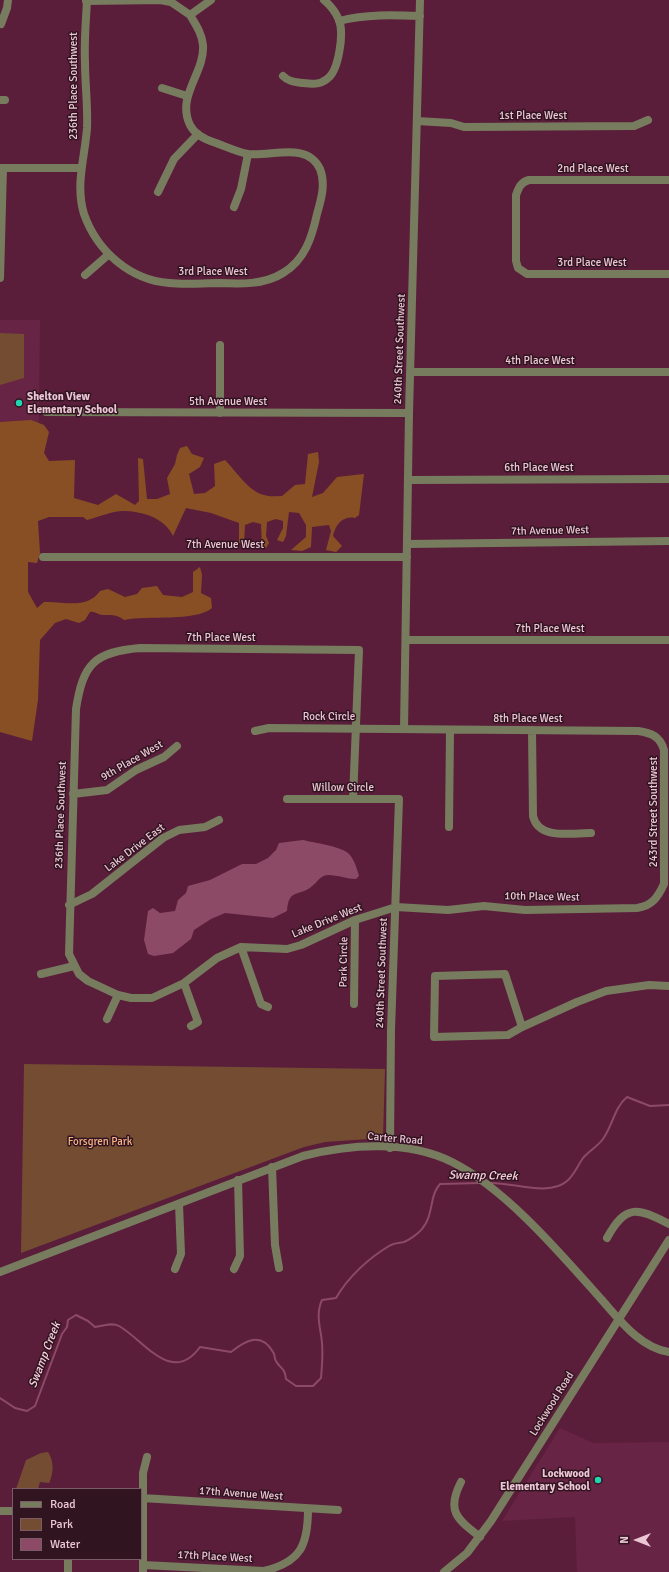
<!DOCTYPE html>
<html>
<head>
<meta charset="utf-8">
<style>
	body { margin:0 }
	#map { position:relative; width:669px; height:1572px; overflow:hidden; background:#5a1e3b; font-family:Signika,sans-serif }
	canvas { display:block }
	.legend { position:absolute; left:12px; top:1488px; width:130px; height:72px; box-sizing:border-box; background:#301420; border:1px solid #7b5b68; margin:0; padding:5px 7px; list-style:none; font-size:12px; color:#ecc6d4 }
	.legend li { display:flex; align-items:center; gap:8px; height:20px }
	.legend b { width:20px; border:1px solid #7b5b68 }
	.north { position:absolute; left:617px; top:1520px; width:40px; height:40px; -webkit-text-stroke:3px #301420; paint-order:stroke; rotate:270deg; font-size:11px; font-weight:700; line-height:16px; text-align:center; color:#ecc6d4 }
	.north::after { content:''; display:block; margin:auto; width:14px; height:18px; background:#ecc6d4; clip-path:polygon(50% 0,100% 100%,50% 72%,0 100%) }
</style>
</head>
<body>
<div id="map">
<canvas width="669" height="1572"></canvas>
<ul class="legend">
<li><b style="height:5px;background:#787c5f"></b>Road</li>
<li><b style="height:11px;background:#744c32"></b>Park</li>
<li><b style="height:11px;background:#8d4a67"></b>Water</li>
</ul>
<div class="north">N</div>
</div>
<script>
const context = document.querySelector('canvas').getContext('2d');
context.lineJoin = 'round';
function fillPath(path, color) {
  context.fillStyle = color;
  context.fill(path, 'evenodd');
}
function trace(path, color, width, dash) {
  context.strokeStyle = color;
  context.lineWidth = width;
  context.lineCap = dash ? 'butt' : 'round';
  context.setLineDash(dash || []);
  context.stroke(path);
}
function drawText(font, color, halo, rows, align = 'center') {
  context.font = font + ' Signika,sans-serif';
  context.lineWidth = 3;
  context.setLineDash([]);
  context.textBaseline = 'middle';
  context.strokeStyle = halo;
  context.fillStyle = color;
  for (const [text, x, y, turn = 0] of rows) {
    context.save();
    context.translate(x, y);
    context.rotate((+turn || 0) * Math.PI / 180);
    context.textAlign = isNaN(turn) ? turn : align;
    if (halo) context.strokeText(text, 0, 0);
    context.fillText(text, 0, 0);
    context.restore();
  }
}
const built = new Path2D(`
	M 0,320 L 40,320 L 38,485 L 0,485 Z
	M 560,1428 L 593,1443 L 669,1442 L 669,1572 L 577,1572 L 575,1517 L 502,1521 Z`);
const green = new Path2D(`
	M 0,333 L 24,334 L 24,378 L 0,385 Z
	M 24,1064 L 385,1069 L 383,1138 L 325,1142 L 304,1147 L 21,1253 Z
	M 48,1452 C 54,1461 54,1473 49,1483 L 40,1482 L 38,1489 L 16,1489 L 26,1460 L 41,1453 Z`);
const forest = new Path2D(`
	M 31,420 L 44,425 L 49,432 L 44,453 L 49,461 L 75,460 L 74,498 L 98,505 L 116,494 L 135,505 L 139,501 L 138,458 L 143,459 L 147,499 L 157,499 L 170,494 L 167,478 L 175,464 L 177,455 L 180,448 L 187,446 L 192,454 L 204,458 L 200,467 L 189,474 L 194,494 L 205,493 L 215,486 L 214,464 L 225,460 C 236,471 249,492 264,495 C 269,497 277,496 282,496 L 295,485 L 305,484 L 308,454 L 318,452 L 319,462 L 312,497 L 323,493 L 337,477 L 364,474 L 359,515 L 355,518 C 342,515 335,526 333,536 L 342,546 L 336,552 L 326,550 L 331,531 L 329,525 L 312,527 L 311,547 L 302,551 L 291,550 L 306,537 L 306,525 L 299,513 L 289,512 L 286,536 L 283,542 L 277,540 L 283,528 L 283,521 L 276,519 L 267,522 L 266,536 L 269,543 L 266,548 L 262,548 L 261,524 L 253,522 L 245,525 L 244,544 L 239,543 L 239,523 L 211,513 L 186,508 L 173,536 C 165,518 142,511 123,511 C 112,511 99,517 87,520 L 83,517 L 49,517 L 38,521 L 40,553 L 37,563 L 28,562 L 28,592 L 37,608 L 44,602 C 65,601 86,610 100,591 L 108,589 L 125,597 L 137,594 L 142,588 L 157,586 L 163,595 L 182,597 L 193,592 L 193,572 L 200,567 L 202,575 L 201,593 L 211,598 L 212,608 C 195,622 148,615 124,620 C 116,614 112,615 103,615 C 98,615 95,611 90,612 L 85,620 L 79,623 L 66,619 L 55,623 L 40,640 L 38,700 L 32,741 L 0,732 L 0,422 Z`);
const water = new Path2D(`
	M 303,840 C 315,843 339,846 348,853 C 354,858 357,869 359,876 L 356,879 C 347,879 338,875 328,875 C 319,876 318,882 311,887 C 298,897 289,888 287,911 L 273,918 L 225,913 L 211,919 L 194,930 L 191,939 L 173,953 L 154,956 L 148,954 L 144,940 L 148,911 L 153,908 L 160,913 L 175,911 L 178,900 L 186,893 L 188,886 L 210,880 L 242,864 L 256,864 L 268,858 L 276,850 L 279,843 Z`);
const stream = new Path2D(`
	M 490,1183 C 512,1182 549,1197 567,1181 C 574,1175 578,1165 583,1158 C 589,1151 598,1146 603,1139 C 613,1125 614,1108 627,1097 L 650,1106 L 669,1105
	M 0,1398 L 15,1408 L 27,1411 L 35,1406 L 62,1334 L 67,1327 L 68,1320 L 76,1315 L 88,1321 L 95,1327 C 103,1326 112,1322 119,1326 C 144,1340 172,1386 200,1347 L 231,1352 C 245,1341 261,1331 273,1352 C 275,1354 274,1358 276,1361 C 280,1369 285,1367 286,1379 L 296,1386 L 313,1386 L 321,1378 C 322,1367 323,1355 322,1343 C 321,1329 315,1315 322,1300 L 336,1298 C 348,1277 369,1258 389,1246 C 393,1243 399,1243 404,1242 C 409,1240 418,1234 422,1229 C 434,1215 429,1196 440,1184 L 481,1183`);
const minor = new Path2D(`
	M 87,0 C 86,21 84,41 85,62 C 85,84 88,106 87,128 C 85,157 75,185 84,214 C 97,251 130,280 169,283 C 186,285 203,283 219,283 C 240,284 264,285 283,273 C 305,260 312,237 317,214 C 321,200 326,184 320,169 C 307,141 271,157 248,154 C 237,152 227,147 216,143 C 206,140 195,135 190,125 C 176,96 205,73 203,45 C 202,34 196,25 190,15 L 211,0
	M 86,1 L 160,0 L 171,2 L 190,15
	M 339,21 C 366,14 393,15 420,16
	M 1,24 L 7,8 L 8,0
	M 283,76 C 289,82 295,82 303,83 C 311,84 320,85 327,79 C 339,71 344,33 339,20 C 336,13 330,5 324,0
	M 162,88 L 187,96
	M 0,100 L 5,100
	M 417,121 L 451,123 L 464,127 L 634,126 L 648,120
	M 0,168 L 81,168
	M 669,180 L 529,180 C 521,182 519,187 516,195 L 516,261 L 518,268 L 527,274 L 669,274
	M 158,192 L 174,159 L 198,134
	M 234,207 L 241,189 L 248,154
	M 85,275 L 108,255
	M 0,278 L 3,168
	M 411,372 L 669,372
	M 46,412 L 409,413
	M 220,413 L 220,345
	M 408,480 L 669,479
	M 407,544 L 669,541
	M 43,557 L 407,557
	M 407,640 L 669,640
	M 404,729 L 409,413 L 420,0
	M 532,730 L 533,816 C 538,840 572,833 591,833
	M 255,731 L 269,728 L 638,731 C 651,733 660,736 664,750 L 664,884 C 658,897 652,906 637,908 L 525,910 L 484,906 L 448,910 L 396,907 L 355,920 L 301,945 L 287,949 L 241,947 L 217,958 L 184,983 L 152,998 L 131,998 L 118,995 L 88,981 L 79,974 L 69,954 L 76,709 C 83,664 94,652 140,648 L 359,650 L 353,799
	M 73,794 L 107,790 L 136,770 L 164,757 L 177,746
	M 287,799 L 399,799 L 391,1030 L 390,1148
	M 449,827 L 450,730
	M 69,905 L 92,894 L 163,838 L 179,830 L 205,827 L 219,820
	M 241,947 L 261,1004 L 268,1007
	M 41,974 L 74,966
	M 505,974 L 522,1027 L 508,1035 L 434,1037 L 435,976 Z
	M 184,983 L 198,1022 L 191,1026
	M 354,1004 L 355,920
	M 107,1019 L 118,995
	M 522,1027 L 577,1002 L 606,991 L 649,985 L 669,986
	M 272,1167 L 275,1245 L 279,1268
	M 607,1238 C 626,1203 638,1208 669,1224
	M 175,1269 L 181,1254 L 179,1204
	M 234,1269 L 240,1256 L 238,1180
	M 0,1272 L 303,1156 C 350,1144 408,1140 452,1162 C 506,1189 561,1254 601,1299 C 619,1319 640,1348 669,1352
	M 461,1482 C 446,1511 457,1519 480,1537
	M 142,1498 L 338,1510
	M 0,1511 L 13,1511
	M 143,1565 L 264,1571 C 301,1562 308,1545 308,1509
	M 68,1572 L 68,1559
	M 143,1572 L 143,1473 L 147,1457
	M 444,1572 L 467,1553 L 491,1521 L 669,1240`);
const markers = [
	[19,403,4,"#20d5b0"],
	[598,1480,4,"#20d5b0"]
];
const streetNames = [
	["236th Place Southwest",74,86,-90],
	["1st Place West",533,116],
	["2nd Place West",593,169],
	["3rd Place West",592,263],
	["3rd Place West",213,272],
	["240th Street Southwest",400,349,-88],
	["4th Place West",540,361],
	["5th Avenue West",228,402],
	["6th Place West",539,468],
	["7th Avenue West",550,531,-1],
	["7th Avenue West",225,545],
	["7th Place West",550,629],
	["7th Place West",221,638],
	["Rock Circle",329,717],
	["8th Place West",528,719],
	["9th Place West",132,761,-30],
	["Willow Circle",343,788],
	["243rd Street Southwest",654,812,-90],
	["236th Place Southwest",61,815,-88],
	["Lake Drive East",135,848,-37],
	["10th Place West",542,897,1],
	["Lake Drive West",327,921,-22],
	["Park Circle",344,962,-89],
	["240th Street Southwest",382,973,-88],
	["Carter Road",395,1139,5],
	["Lockwood Road",552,1404,-58],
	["17th Avenue West",241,1494,4],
	["17th Place West",215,1557,3]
];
const poiNames = [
	["Shelton View",27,397],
	["Elementary School",27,410],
	["Lockwood",590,1474,"right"],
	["Elementary School",590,1487,"right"]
];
const parkNames = [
	["Forsgren Park",100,1142]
];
const waterNames = [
	["Swamp Creek",483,1176,1],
	["Swamp Creek",45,1355,-69]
];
fillPath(built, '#682444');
fillPath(green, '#744c32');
fillPath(forest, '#894f24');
fillPath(water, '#8d4a67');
trace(stream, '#8d4a67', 2);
trace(minor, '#787c5f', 8);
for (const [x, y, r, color] of markers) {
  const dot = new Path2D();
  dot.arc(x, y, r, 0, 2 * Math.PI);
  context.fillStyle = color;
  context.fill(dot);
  trace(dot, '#301420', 1.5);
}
drawText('11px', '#ecc6d4', '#301420', streetNames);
drawText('bold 11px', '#ecc6d4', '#301420', poiNames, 'left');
drawText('11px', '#f9b386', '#301420', parkNames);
drawText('italic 12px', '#f7cedd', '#301420', waterNames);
</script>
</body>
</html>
